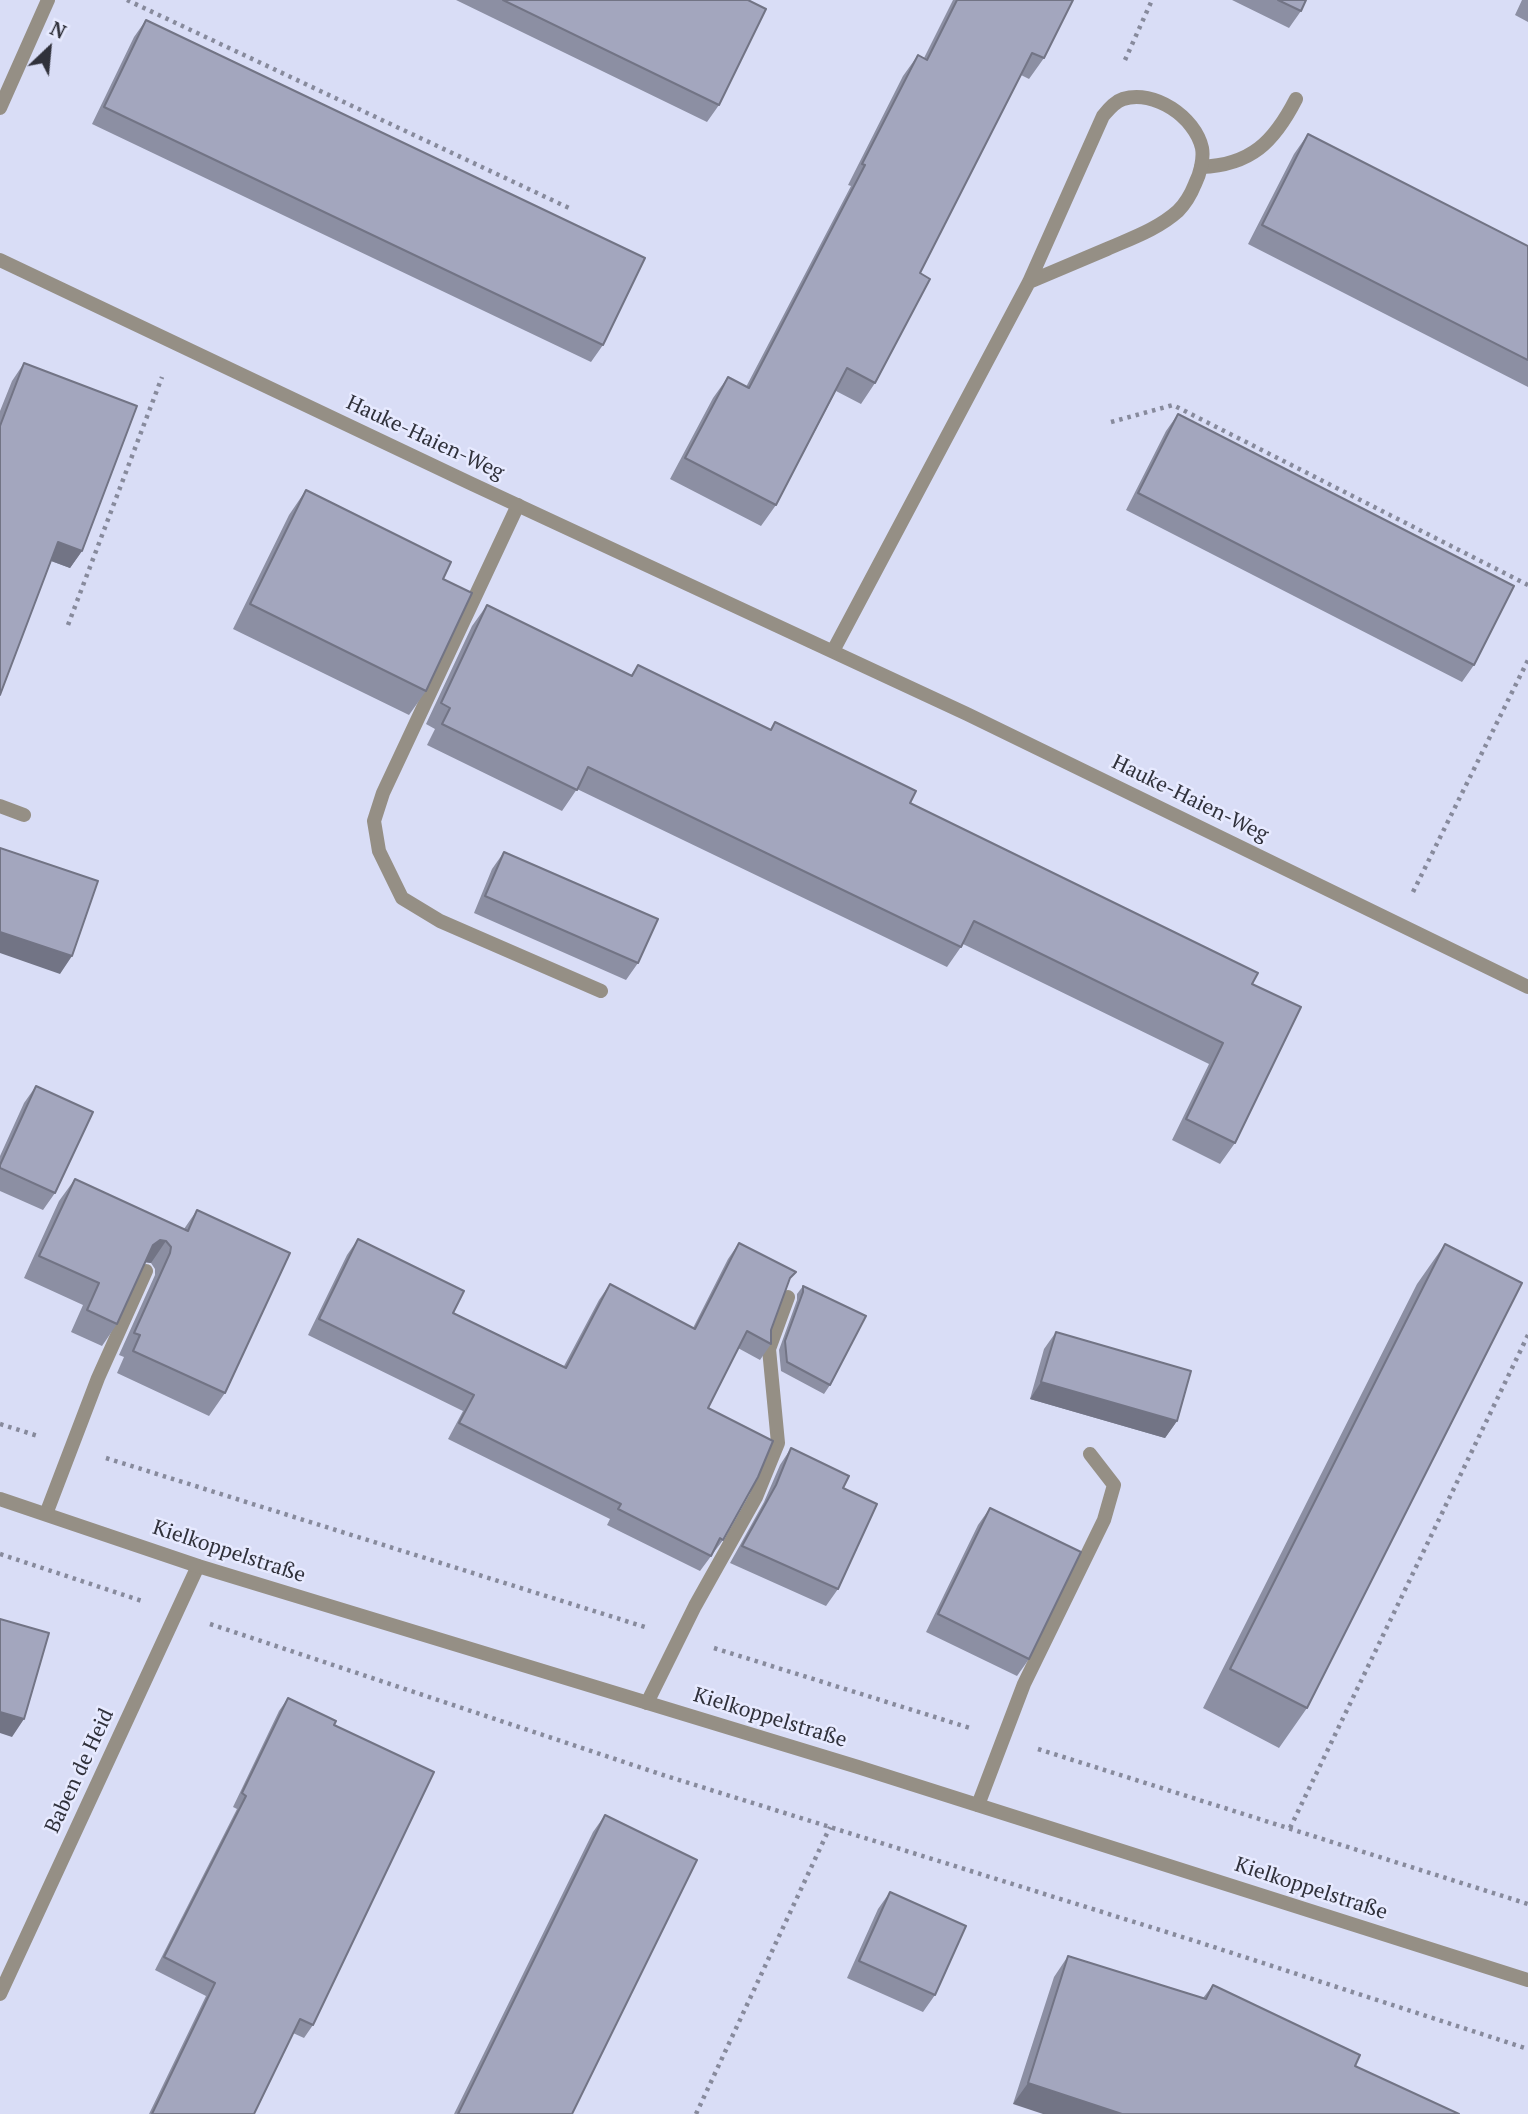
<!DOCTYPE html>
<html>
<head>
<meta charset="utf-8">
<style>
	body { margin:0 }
	#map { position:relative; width:1528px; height:2114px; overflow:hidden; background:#d9ddf6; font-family:"PT Serif",serif }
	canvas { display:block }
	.north { position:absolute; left:14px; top:14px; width:70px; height:70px; -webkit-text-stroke:5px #e7eaff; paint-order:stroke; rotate:26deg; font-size:19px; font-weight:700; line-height:28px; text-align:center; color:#30313b }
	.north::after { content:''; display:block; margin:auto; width:24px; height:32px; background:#30313b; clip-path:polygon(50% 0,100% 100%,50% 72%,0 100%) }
</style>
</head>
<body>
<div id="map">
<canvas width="1528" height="2114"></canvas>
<div class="north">N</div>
</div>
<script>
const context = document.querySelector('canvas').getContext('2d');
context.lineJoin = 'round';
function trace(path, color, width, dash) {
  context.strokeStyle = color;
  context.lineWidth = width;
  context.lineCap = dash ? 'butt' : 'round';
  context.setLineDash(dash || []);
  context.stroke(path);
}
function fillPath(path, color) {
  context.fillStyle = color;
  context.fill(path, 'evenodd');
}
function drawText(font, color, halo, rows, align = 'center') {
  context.font = font + ' "PT Serif",serif';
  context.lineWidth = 5;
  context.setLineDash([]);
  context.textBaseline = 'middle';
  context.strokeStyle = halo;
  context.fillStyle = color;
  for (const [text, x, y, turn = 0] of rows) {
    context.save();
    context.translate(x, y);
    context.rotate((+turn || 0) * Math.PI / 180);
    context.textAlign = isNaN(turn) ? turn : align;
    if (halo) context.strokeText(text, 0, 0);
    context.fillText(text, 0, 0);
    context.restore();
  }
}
const path = new Path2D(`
	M 127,0 L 569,208
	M 1125,60 L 1152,0
	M 1111,422 L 1173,405 L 1528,585
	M 68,625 L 162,377
	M 1413,892 L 1528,660
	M 0,1424 L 38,1436
	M 106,1458 L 645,1627
	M 0,1554 L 142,1601
	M 210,1624 L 663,1775 L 1192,1940 L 1528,2049
	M 714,1648 L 970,1728
	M 1038,1749 L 1528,1904
	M 1290,1828 L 1528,1335
	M 696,2114 L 830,1827`);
const service = new Path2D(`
	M 1201,167 C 1251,165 1274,142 1296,99
	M 518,505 L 383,793 L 374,821 L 379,851 L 402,898 L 440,921 L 601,991
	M 0,806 L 24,815
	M 46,1514 L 98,1378 L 146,1271
	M 647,1703 L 695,1606 L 756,1497 L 778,1443 L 769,1349 L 788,1297
	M 978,1805 L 1024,1684 L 1104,1520 L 1114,1485 L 1090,1454`);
const minor = new Path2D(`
	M 0,108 L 48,0
	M 0,260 L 472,484 L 967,714 L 1528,987
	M 833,651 L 1029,282 L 1103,116 C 1109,109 1114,102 1123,99 C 1154,89 1195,117 1202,148 C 1204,159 1200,174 1195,184 C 1191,194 1186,203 1178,211 C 1158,229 1132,238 1107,249 C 1081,260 1055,271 1029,282
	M 0,1994 L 198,1566`);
const tertiary = new Path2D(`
	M 0,1499 L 198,1566 L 858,1767 L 1528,1980`);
const wall = new Path2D(`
	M 456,0 L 748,0 L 719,105 L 707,122 Z
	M 953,0 L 1073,0 L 1044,58 L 1029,79 L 1021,75 L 920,273 L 875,383 L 861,404 L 836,391 L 776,505 L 761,526 L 670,479 L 713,398 L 728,377 L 746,387 L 851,186 L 848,185 L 903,76 L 918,55 L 924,58 Z
	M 1232,0 L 1306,0 L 1301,11 L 1289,28 Z
	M 1522,0 L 1528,0 L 1528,22 L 1515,15 Z
	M 146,20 L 603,345 L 591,362 L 92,124 L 134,37 Z
	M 1308,134 L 1528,246 L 1528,387 L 1248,244 L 1294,154 Z
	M 24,363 L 82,551 L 70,568 L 51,561 L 0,695 L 0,411 L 12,381 Z
	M 1178,414 L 1474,665 L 1462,682 L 1126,510 L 1166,431 Z
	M 306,490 L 443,579 L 426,691 L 409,715 L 233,629 L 289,515 Z
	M 487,605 L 631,675 L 638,665 L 770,730 L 775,722 L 910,803 L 1252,984 L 1235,1143 L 1220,1164 L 1172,1140 L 1209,1064 L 963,944 L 947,967 L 577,789 L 562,811 L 427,745 L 435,729 L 426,724 L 472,626 Z
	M 504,852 L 638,963 L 626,980 L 474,913 L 492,869 Z
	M 36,1086 L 55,1193 L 43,1210 L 0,1191 L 0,1156 L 24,1103 Z
	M 75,1179 L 184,1229 L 197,1210 L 225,1393 L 209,1416 L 117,1373 L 124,1357 L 119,1355 L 155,1275 L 155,1269 L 151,1263 L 145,1262 L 117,1324 L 102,1346 L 71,1332 L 83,1305 L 24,1278 L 59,1201 Z
	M 358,1239 L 453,1313 L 564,1366 L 599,1300 L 610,1284 L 693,1328 L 728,1259 L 739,1243 L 788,1284 L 771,1330 L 771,1344 L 760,1360 L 738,1348 L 708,1408 L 723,1540 L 700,1571 L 607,1525 L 610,1519 L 448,1439 L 463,1411 L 308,1335 L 347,1255 Z
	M 1445,1244 L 1307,1708 L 1279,1748 L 1203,1708 L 1417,1284 Z
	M 803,1286 L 830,1385 L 824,1394 L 781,1371 L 779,1350 L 797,1300 L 797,1294 Z
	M 1056,1332 L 1177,1421 L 1165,1438 L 1030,1399 L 1044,1349 Z
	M 791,1448 L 843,1488 L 838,1589 L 826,1606 L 730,1563 L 764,1502 L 780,1465 Z
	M 990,1508 L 1029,1659 L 1017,1676 L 926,1632 L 978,1525 Z
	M 288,1698 L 334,1725 L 313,2025 L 304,2038 L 293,2033 L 254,2114 L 149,2114 L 206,1996 L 155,1970 L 237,1809 L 233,1807 L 279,1711 Z
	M 605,1815 L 572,2114 L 454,2114 L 593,1832 Z
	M 890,1892 L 935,1995 L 923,2012 L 847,1978 L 878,1909 Z
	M 1068,1956 L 1203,1998 L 1213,1985 L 1355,2066 L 1013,2104 L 1054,1977 Z`);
const shadedWall = new Path2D(`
	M 58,542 L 82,551 L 70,568 L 46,559 Z
	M 0,932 L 72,956 L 60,974 L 0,953 Z
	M 160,1240 L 166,1241 L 151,1263 L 144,1262 L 153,1245 Z
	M 1041,1382 L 1177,1421 L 1165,1438 L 1030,1399 Z
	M 0,1712 L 24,1719 L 12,1737 L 0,1733 Z
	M 1028,2083 L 1122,2114 L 1043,2114 L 1013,2104 Z`);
const building = new Path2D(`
	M 503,0 L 748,0 L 766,9 L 719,105 Z
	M 957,0 L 1073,0 L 1044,58 L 1032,53 L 920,273 L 930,279 L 875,383 L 847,368 L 776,505 L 685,458 L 728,377 L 749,388 L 865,165 L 862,164 L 918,55 L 927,60 Z
	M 1278,0 L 1306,0 L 1301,11 Z
	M 146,20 L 645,258 L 603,345 L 104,107 Z
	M 1308,134 L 1528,246 L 1528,360 L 1262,225 Z
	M 24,363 L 137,406 L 82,551 L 58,542 L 0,695 L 0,426 Z
	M 1178,414 L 1514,586 L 1474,665 L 1138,493 Z
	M 306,490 L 451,562 L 443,579 L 472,593 L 426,691 L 250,604 Z
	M 487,605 L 632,676 L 638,665 L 771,730 L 775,722 L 916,791 L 910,803 L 1258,973 L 1252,984 L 1301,1007 L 1235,1143 L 1186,1119 L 1223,1043 L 974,921 L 961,947 L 588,767 L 577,790 L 442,724 L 450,708 L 441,703 Z
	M 0,848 L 98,881 L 72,956 L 0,932 Z
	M 504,852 L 658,919 L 638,963 L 485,896 Z
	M 36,1086 L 93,1112 L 55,1193 L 0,1168 L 0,1165 Z
	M 75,1179 L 188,1231 L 197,1210 L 290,1253 L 225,1393 L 133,1351 L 140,1335 L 134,1333 L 170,1253 L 171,1247 L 166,1241 L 160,1240 L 153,1245 L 117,1324 L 87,1310 L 99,1283 L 39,1256 Z
	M 358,1239 L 464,1291 L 453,1313 L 566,1368 L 610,1284 L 695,1329 L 739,1243 L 796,1272 L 790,1278 L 771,1330 L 771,1344 L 747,1331 L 708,1408 L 773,1441 L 758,1477 L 723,1540 L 720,1538 L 711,1556 L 618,1509 L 621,1504 L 459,1423 L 474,1395 L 319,1319 Z
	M 1445,1244 L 1522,1283 L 1307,1708 L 1230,1669 Z
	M 803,1286 L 866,1316 L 830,1385 L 787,1362 L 785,1341 L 803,1292 Z
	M 1056,1332 L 1191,1371 L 1177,1421 L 1041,1382 Z
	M 791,1448 L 849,1476 L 843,1488 L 877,1504 L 838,1589 L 742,1546 L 776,1485 Z
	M 990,1508 L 1081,1552 L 1029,1659 L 938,1614 Z
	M 0,1619 L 49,1633 L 24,1719 L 0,1712 Z
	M 288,1698 L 336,1721 L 334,1725 L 434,1772 L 313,2025 L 300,2019 L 254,2114 L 152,2114 L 215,1983 L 164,1957 L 246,1796 L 242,1793 Z
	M 605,1815 L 697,1860 L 572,2114 L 458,2114 Z
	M 890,1892 L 966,1926 L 935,1995 L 859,1961 Z
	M 1068,1956 L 1206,1999 L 1213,1985 L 1360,2055 L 1355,2066 L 1459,2114 L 1122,2114 L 1028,2083 Z`);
const streetNames = [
	["Hauke-Haien-Weg",425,438,25],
	["Hauke-Haien-Weg",1190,799,26],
	["Kielkoppelstraße",229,1552,18],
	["Kielkoppelstraße",770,1718,17],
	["Baben de Heid",80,1771,-65],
	["Kielkoppelstraße",1311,1889,18]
];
trace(path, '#878a9c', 4.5, [3.5, 5]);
trace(service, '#958f85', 14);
trace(minor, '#958f85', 14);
trace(tertiary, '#958f85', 14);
fillPath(wall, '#8c8fa3');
fillPath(shadedWall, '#727485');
fillPath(building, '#a3a6be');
trace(building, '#727485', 2);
drawText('21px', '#30313b', '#e7eaff', streetNames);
</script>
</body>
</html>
